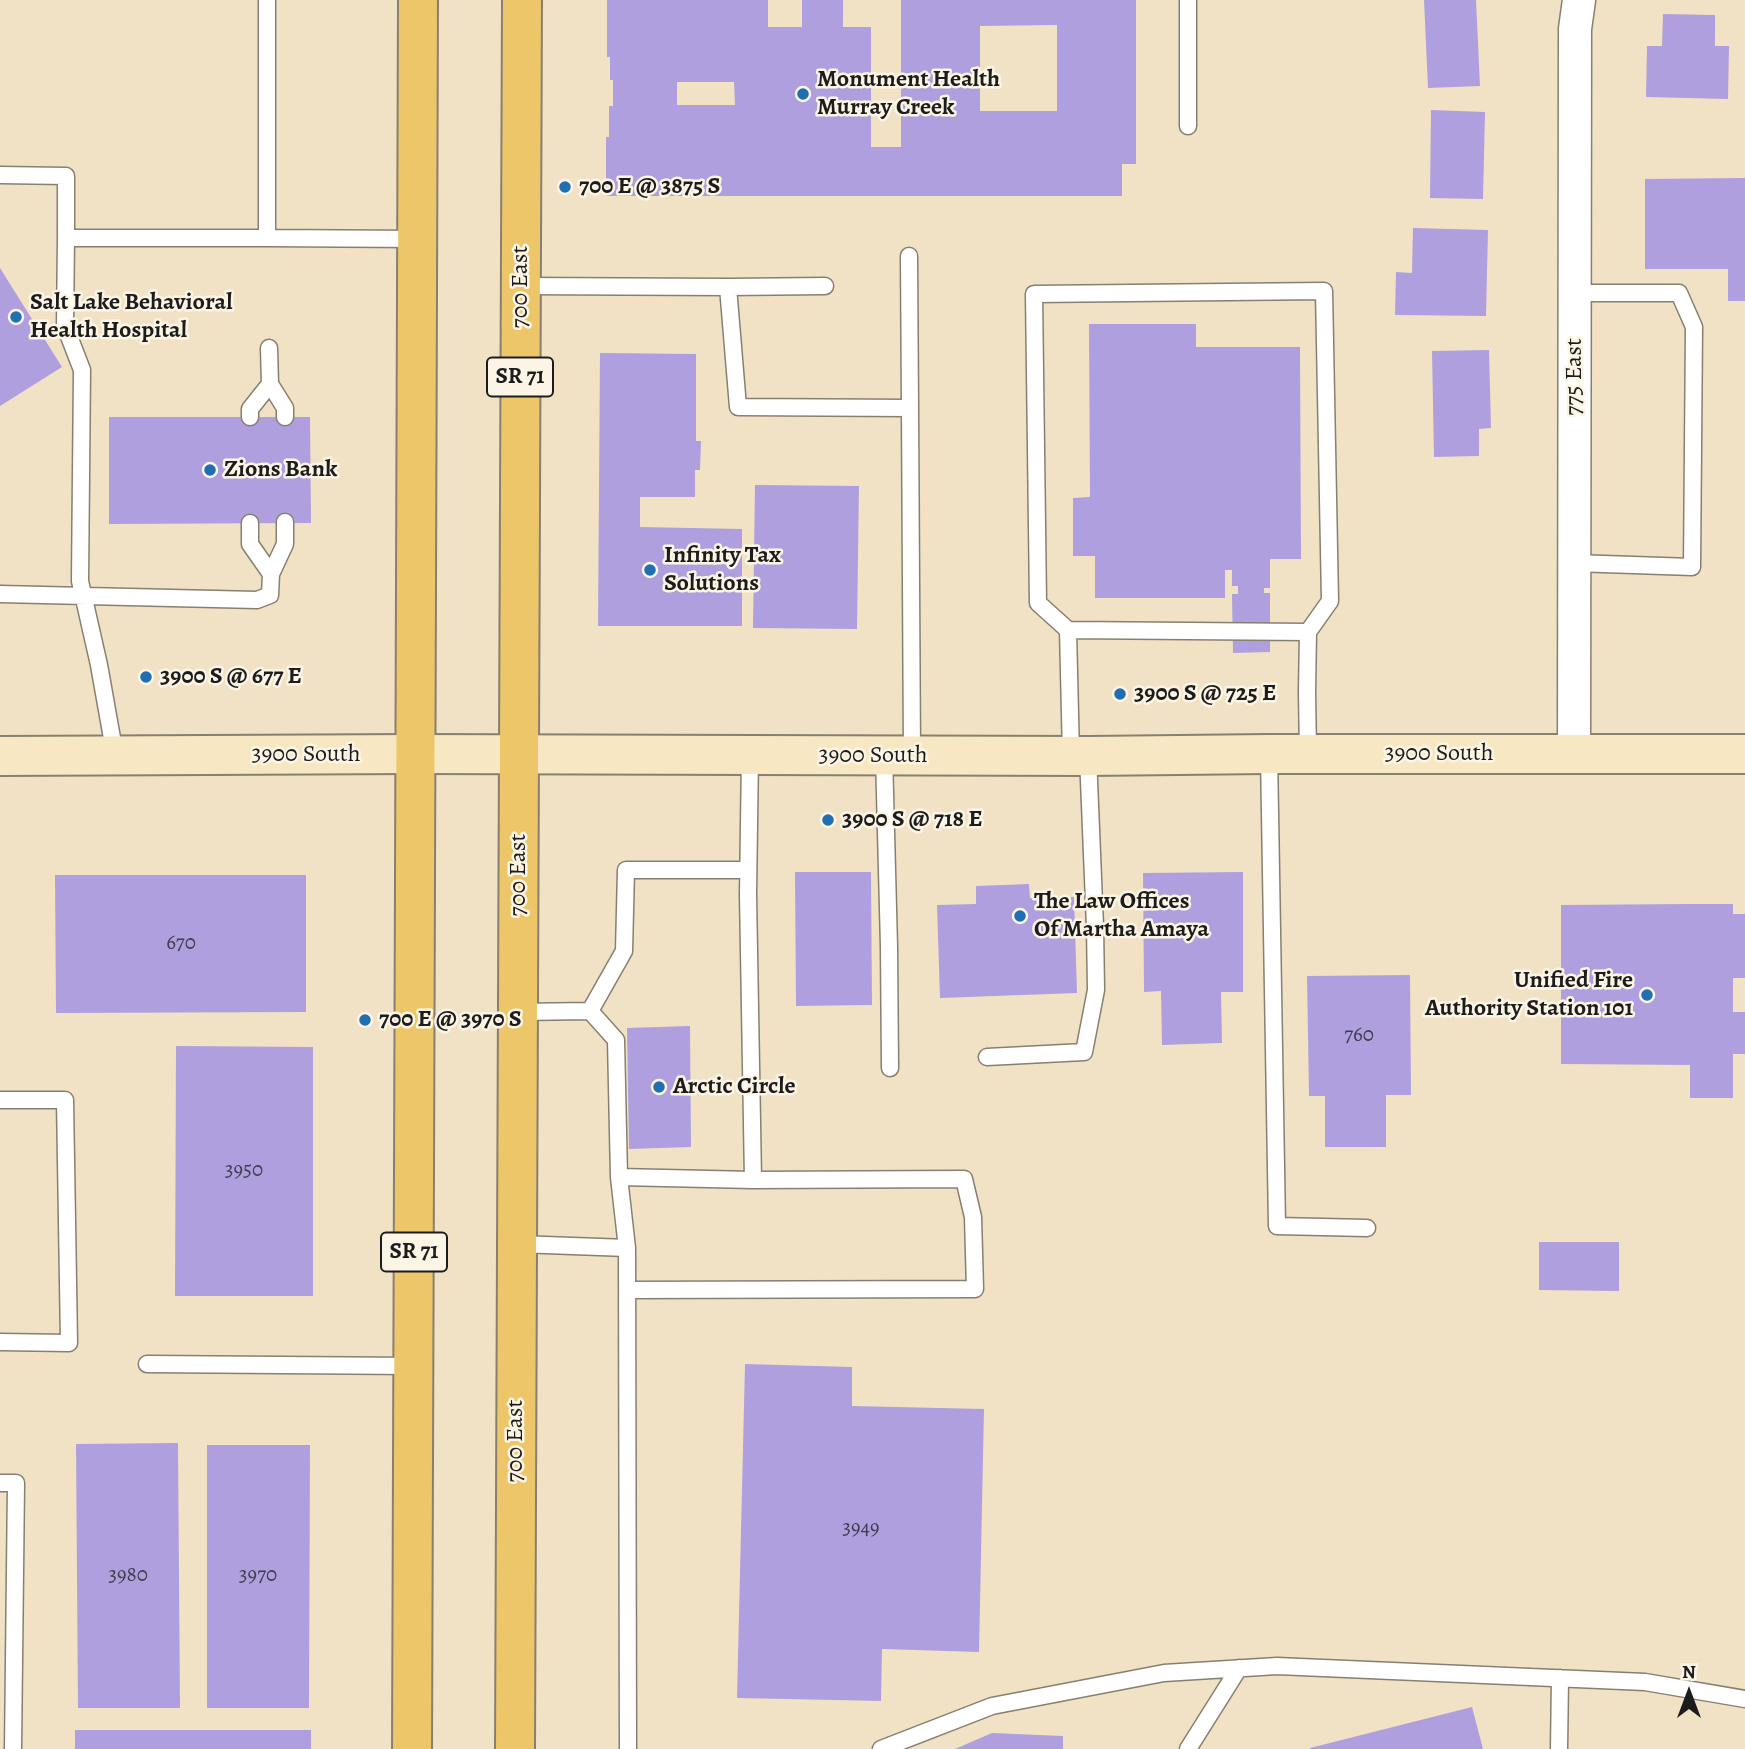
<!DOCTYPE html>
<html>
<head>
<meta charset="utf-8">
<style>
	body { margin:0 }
	#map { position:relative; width:1745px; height:1749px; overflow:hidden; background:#f2e2c5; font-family:Alegreya,serif }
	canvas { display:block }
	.north { position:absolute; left:1654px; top:1658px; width:70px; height:70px; -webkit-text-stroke:5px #fcf5e5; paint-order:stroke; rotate:0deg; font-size:19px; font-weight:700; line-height:28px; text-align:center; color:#1c1c1c }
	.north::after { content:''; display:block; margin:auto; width:24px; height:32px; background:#1c1c1c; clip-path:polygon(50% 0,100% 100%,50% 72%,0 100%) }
</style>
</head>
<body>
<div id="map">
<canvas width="1745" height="1749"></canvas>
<div class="north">N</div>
</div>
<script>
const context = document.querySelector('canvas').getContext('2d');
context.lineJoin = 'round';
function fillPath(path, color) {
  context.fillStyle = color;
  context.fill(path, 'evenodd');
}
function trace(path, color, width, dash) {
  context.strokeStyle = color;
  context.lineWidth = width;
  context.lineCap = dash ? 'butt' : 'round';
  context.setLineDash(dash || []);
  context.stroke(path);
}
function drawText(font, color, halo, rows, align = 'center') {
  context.font = font + ' Alegreya,serif';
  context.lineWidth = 5;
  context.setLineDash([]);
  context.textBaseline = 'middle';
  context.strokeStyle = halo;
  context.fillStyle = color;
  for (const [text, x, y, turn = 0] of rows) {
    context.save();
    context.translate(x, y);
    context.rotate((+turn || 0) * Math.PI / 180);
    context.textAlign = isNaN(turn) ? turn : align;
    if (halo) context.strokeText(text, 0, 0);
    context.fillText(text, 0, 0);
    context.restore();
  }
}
const building = new Path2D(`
	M 607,0 L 768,0 L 768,27 L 802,27 L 802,0 L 843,0 L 843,27 L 871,27 L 871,147 L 901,147 L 901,0 L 1136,0 L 1136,164 L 1122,164 L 1122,196 L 606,196 L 606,137 L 609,137 L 609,106 L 613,106 L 613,80 L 610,80 L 610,57 L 607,57 ZM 1057,25 L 1057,111 L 980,111 L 980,26 ZM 677,82 L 734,82 L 735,105 L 677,105 Z
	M 1424,0 L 1476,0 L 1480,86 L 1428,88 Z
	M 1663,14 L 1715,15 L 1715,46 L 1729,46 L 1728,99 L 1646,97 L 1647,46 L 1662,46 Z
	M 1431,110 L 1485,112 L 1483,199 L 1430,198 Z
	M 1745,178 L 1745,301 L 1728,301 L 1728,269 L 1645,269 L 1645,179 Z
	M 1413,228 L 1488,230 L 1486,316 L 1395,315 L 1396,272 L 1412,273 Z
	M 0,268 L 62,367 L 0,406 Z
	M 1089,324 L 1196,324 L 1196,347 L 1300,347 L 1301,559 L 1270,559 L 1270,588 L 1264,588 L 1264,593 L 1270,593 L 1270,652 L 1233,653 L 1232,594 L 1238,594 L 1238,586 L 1232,586 L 1232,570 L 1225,570 L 1225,598 L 1095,598 L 1095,556 L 1073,556 L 1073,498 L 1090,497 Z
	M 1489,350 L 1491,428 L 1479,429 L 1479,456 L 1434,457 L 1432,351 Z
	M 600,353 L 696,354 L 696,441 L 701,441 L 700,470 L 695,470 L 695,497 L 640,497 L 640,527 L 742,529 L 742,626 L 598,626 Z
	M 109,417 L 310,417 L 311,523 L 109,524 Z
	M 755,485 L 859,486 L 857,629 L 753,628 Z
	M 795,872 L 871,872 L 872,1005 L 796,1006 Z
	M 1243,872 L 1243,992 L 1221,992 L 1222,1043 L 1162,1045 L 1161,991 L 1144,992 L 1143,873 Z
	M 55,875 L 306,875 L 306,1012 L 56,1013 Z
	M 1029,884 L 1030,898 L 1074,897 L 1077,993 L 940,998 L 937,905 L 976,904 L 976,886 Z
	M 1691,904 L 1733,904 L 1733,914 L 1745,914 L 1745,978 L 1733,978 L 1733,1012 L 1745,1012 L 1745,1054 L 1733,1054 L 1733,1098 L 1690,1098 L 1690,1065 L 1561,1064 L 1561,905 Z
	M 1410,975 L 1411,1095 L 1386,1095 L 1386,1147 L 1325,1147 L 1325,1096 L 1309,1096 L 1307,976 Z
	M 690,1026 L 691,1147 L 629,1149 L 627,1028 Z
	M 176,1046 L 313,1047 L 313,1296 L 175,1296 Z
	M 1539,1242 L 1619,1242 L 1619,1291 L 1539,1290 Z
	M 745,1364 L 852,1367 L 852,1406 L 984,1409 L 979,1652 L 882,1649 L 881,1701 L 737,1698 Z
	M 178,1443 L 180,1708 L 78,1708 L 76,1444 Z
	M 207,1445 L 310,1445 L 309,1708 L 207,1708 Z
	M 1472,1707 L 1483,1749 L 1310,1749 L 1310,1748 Z
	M 75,1730 L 311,1730 L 311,1749 L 75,1749 Z
	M 992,1733 L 1063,1736 L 1063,1749 L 955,1749 Z`);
const lane = new Path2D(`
	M 267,0 L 267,238 L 417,239
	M 1188,126 L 1188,0
	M 0,175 L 66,176 L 66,238
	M 521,286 L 728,287 L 738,407 L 910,408 L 909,256
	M 728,287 L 825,286
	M 269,348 L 270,384 L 285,408 L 285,417
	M 910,408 L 912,755
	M 250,417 L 250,409 L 270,384
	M 250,523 L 250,544 L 271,574
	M 1574,563 L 1692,567 L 1694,327 L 1679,293 L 1575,293
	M 0,594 L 257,600 L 270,595 L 271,574 L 285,544 L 285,522
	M 1068,630 L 1308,632
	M 1269,754 L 1277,1226 L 1367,1228
	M 115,755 L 99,665 L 80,581 L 82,370 L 65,326 L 66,238 L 267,238
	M 750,755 L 748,894 L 753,1180
	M 884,755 L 889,947 L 890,1068
	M 1071,756 L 1068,630 L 1038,603 L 1034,294 L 1324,291 L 1330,601 L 1308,632 L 1307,692 L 1308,754
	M 590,1011 L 624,951 L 626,870 L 748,870
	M 518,1012 L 590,1011 L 616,1040 L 619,1177 L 627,1248 L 628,1749
	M 987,1057 L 1084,1052 L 1096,990 L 1095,927 L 1088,756
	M 0,1100 L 65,1100 L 69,1343 L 0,1342
	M 619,1177 L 753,1180 L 964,1179 L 973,1217 L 975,1289 L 627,1290
	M 518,1244 L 627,1248
	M 147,1364 L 414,1366
	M 0,1483 L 16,1483 L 13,1749
	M 881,1749 L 992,1706 L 1164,1673 L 1277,1666 L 1645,1682 L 1745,1699
	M 1188,1749 L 1239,1668
	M 1559,1749 L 1560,1678`);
const street = new Path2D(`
	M 1574,754 L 1575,29 L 1579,0`);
const secondary = new Path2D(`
	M 0,756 L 415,754 L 1088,756 L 1269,754 L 1745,754`);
const primary = new Path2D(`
	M 412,1749 L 418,0
	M 515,1749 L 522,0`);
const markers = [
	[803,94,7,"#1f6fb2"],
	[565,187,7,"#1f6fb2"],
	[16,317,7,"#1f6fb2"],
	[210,470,7,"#1f6fb2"],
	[650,570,7,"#1f6fb2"],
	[146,677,7,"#1f6fb2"],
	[1120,694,7,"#1f6fb2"],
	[828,820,7,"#1f6fb2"],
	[1020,916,7,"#1f6fb2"],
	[1647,995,7,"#1f6fb2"],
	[365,1020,7,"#1f6fb2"],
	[659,1087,7,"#1f6fb2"]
];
const numberNames = [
	["670",181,944],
	["760",1359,1036],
	["3950",244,1171],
	["3949",861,1529],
	["3980",128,1576],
	["3970",258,1576]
];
const shields = [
	[520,377,66],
	[414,1252,66]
];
const shieldNames = [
	["SR 71",520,377],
	["SR 71",414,1252]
];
const poiNames = [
	["Monument Health",817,80],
	["Murray Creek",817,108],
	["700 E @ 3875 S",579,187],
	["Salt Lake Behavioral",30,303],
	["Health Hospital",30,331],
	["Zions Bank",224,470],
	["Infinity Tax",664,556],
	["Solutions",664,584],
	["3900 S @ 677 E",160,677],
	["3900 S @ 725 E",1134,694],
	["3900 S @ 718 E",842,820],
	["The Law Offices",1034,902],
	["Of Martha Amaya",1034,930],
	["Unified Fire",1633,981,"right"],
	["Authority Station 101",1633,1009,"right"],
	["700 E @ 3970 S",379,1020],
	["Arctic Circle",673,1087]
];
const streetNames = [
	["700 East",521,287,-90],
	["775 East",1575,377,-90],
	["3900 South",1439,754],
	["3900 South",306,755],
	["3900 South",873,756],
	["700 East",519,875,-90],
	["700 East",516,1441,-90]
];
fillPath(building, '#af9fde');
trace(lane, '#877f70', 19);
trace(street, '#877f70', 35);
trace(secondary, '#877f70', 42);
trace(primary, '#877f70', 42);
trace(lane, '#fff', 16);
trace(street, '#fff', 32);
trace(secondary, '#f7e8c3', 38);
trace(primary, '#ecc669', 38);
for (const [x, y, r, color] of markers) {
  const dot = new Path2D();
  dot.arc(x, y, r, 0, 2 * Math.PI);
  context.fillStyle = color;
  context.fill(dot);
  trace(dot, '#fcf5e5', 2.5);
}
drawText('21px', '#413d4c', null, numberNames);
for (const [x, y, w] of shields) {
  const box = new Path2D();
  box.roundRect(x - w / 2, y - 19.5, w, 39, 5);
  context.fillStyle = '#fcf5e5';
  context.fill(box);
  trace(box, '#1c1c1c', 2);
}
drawText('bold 23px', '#1c1c1c', null, shieldNames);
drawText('bold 24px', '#1c1c1c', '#fcf5e5', poiNames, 'left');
drawText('24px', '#1c1c1c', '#fcf5e5', streetNames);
</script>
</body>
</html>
